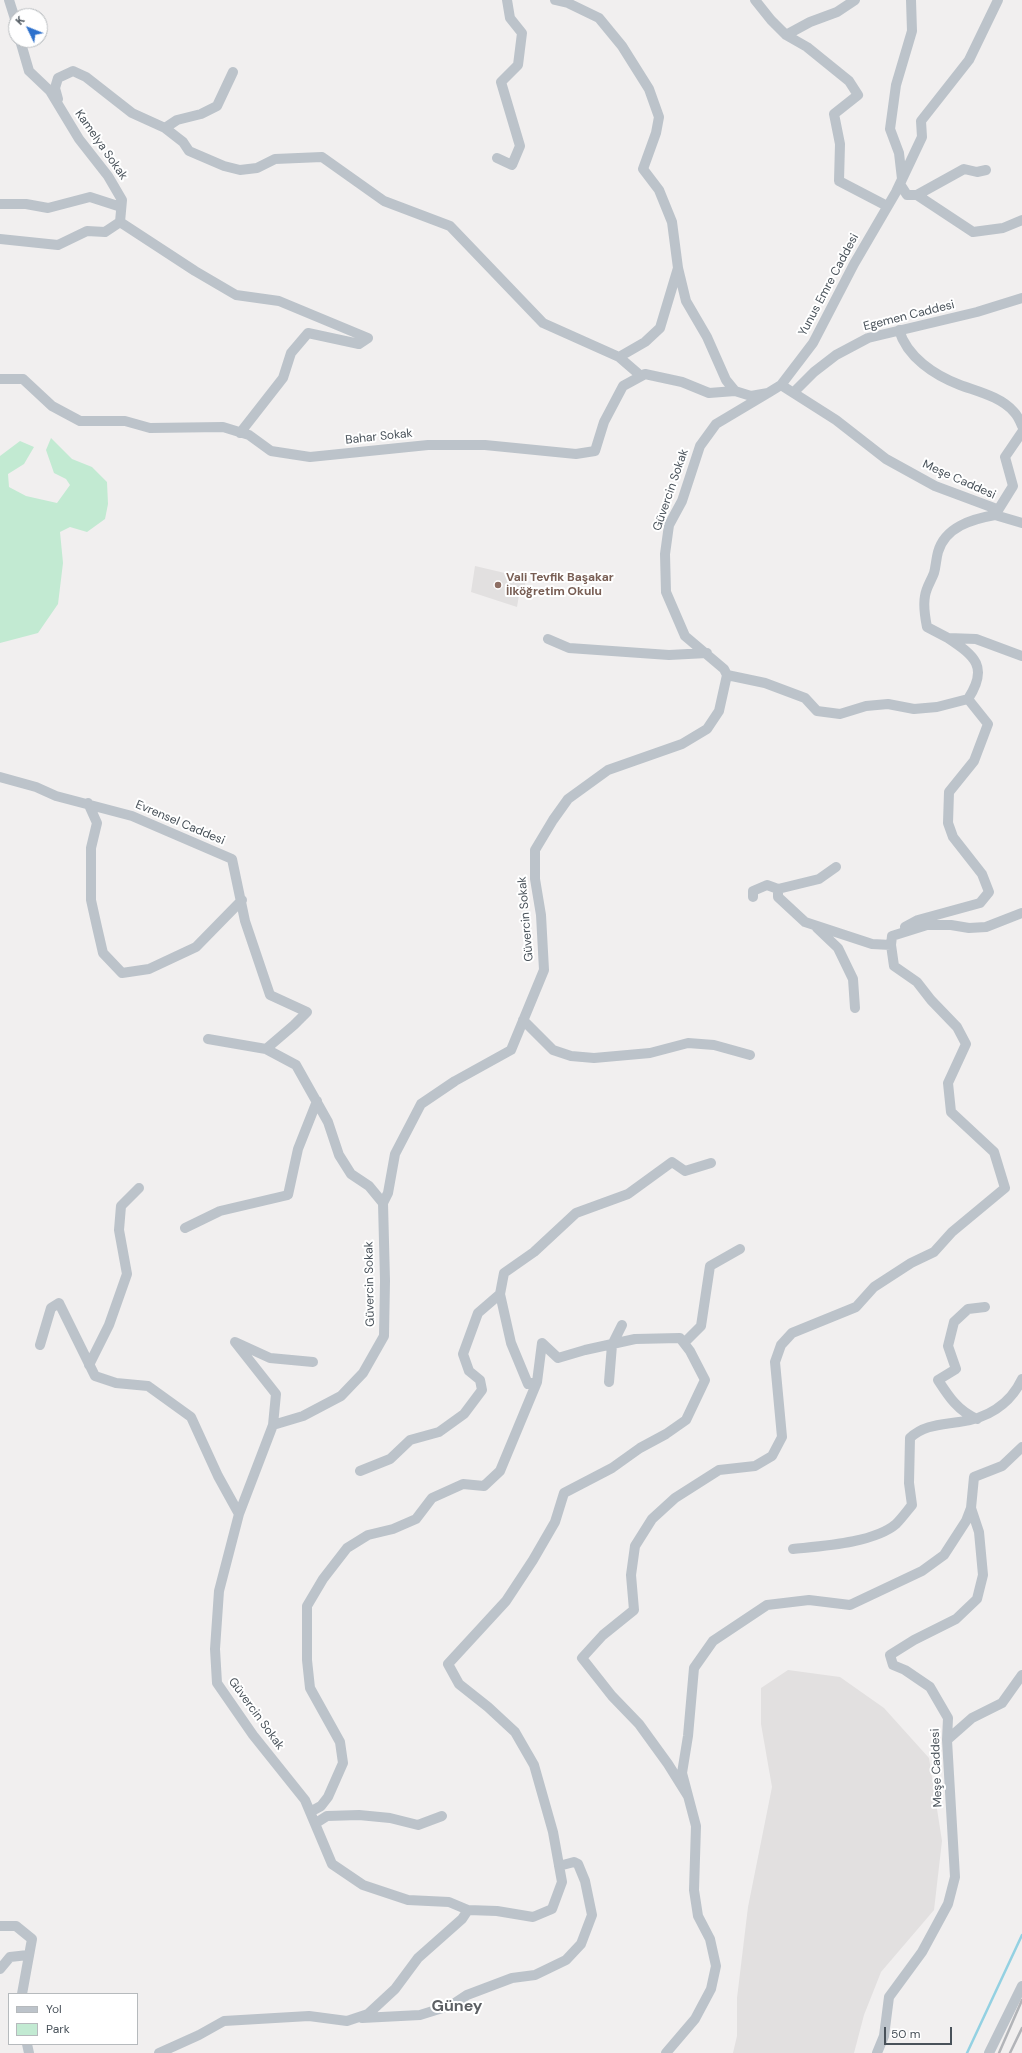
<!DOCTYPE html>
<html>
<head>
<meta charset="utf-8">
<style>
	body { margin:0 }
	#map { position:relative; width:1022px; height:2053px; overflow:hidden; background:#f1efef; font-family:"DM Sans",sans-serif }
	canvas { display:block }
	.legend { position:absolute; left:8px; top:1993px; width:130px; height:52px; box-sizing:border-box; background:#fff; border:1px solid #b6babd; margin:0; padding:5px 7px; list-style:none; font-size:12px; color:#49525a }
	.legend li { display:flex; align-items:center; gap:8px; height:20px }
	.legend b { width:20px; border:1px solid #b6babd }
	.north { position:absolute; left:8px; top:8px; width:40px; height:40px; box-sizing:border-box; background:#fff; border:1px solid #b6babd; border-radius:50%; rotate:313deg; font-size:11px; font-weight:700; line-height:16px; text-align:center; color:#49525a }
	.north::after { content:''; display:block; margin:auto; width:14px; height:18px; background:#2e71cc; clip-path:polygon(50% 0,100% 100%,50% 72%,0 100%) }
	.scale { position:absolute; left:884px; top:2027px; width:68px; height:18px; box-sizing:border-box; border:2px solid #49525a; border-top:0; padding-left:5px; font-size:12px; line-height:14px; white-space:nowrap; color:#49525a; -webkit-text-stroke:3px #fff; paint-order:stroke }
</style>
</head>
<body>
<div id="map">
<canvas width="1022" height="2053"></canvas>
<ul class="legend">
<li><b style="height:5px;background:#bcc3ca"></b>Yol</li>
<li><b style="height:11px;background:#c2ead2"></b>Park</li>
</ul>
<div class="north">K</div>
<div class="scale">50 m</div>
</div>
<script>
const context = document.querySelector('canvas').getContext('2d');
context.lineJoin = 'round';
function fillPath(path, color) {
  context.fillStyle = color;
  context.fill(path, 'evenodd');
}
function trace(path, color, width, dash) {
  context.strokeStyle = color;
  context.lineWidth = width;
  context.lineCap = dash ? 'butt' : 'round';
  context.setLineDash(dash || []);
  context.stroke(path);
}
function drawText(font, color, halo, rows, align = 'center') {
  context.font = font + ' "DM Sans",sans-serif';
  context.lineWidth = 4;
  context.setLineDash([]);
  context.textBaseline = 'middle';
  context.strokeStyle = halo;
  context.fillStyle = color;
  for (const [text, x, y, turn = 0] of rows) {
    context.save();
    context.translate(x, y);
    context.rotate((+turn || 0) * Math.PI / 180);
    context.textAlign = isNaN(turn) ? turn : align;
    if (halo) context.strokeText(text, 0, 0);
    context.fillText(text, 0, 0);
    context.restore();
  }
}
const education = new Path2D(`
	M 475,566 L 526,578 L 523,597 L 519,595 L 517,607 L 471,592 Z
	M 788,1670 L 840,1677 L 884,1708 L 929,1758 L 942,1841 L 934,1910 L 881,1972 L 864,2015 L 854,2053 L 733,2053 L 737,2036 L 737,1998 L 748,1907 L 772,1787 L 761,1724 L 761,1688 Z`);
const green = new Path2D(`
	M 51,438 L 72,459 L 92,467 L 107,482 L 108,504 L 105,519 L 87,532 L 70,527 L 60,532 L 63,563 L 58,604 L 38,633 L 0,643 L 0,456 L 20,441 L 34,447 L 24,464 L 8,474 L 9,487 L 26,496 L 57,503 L 70,485 L 66,479 L 54,473 L 46,450 Z`);
const stream = new Path2D(`
	M 967,2053 L 1022,1935`);
const minor = new Path2D(`
	M 9,0 L 16,22
	M 555,0 L 568,3 L 599,18 L 622,46 L 649,89 L 659,117 L 656,133 L 643,169 L 659,190 L 672,222 L 678,268 L 686,301 L 707,337 L 726,380 L 735,391 L 751,396 L 768,393 L 781,385 L 813,343 L 854,264 L 896,192 L 922,137 L 921,121 L 969,60 L 998,0
	M 755,0 L 771,20 L 786,35 L 807,47 L 849,81 L 858,95 L 834,114 L 840,144 L 839,181 L 887,206
	M 786,35 L 810,22 L 837,12 L 855,0
	M 58,99 L 55,88 L 58,78 L 73,71 L 86,77 L 132,113 L 165,128 L 177,120 L 201,114 L 217,106 L 233,72
	M 165,128 L 183,142 L 189,151 L 224,166 L 240,170 L 257,168 L 275,159 L 322,157 L 384,201 L 450,226 L 543,323 L 619,357 L 645,342 L 660,328 L 678,268
	M 497,158 L 512,165 L 520,146 L 501,82 L 518,65 L 522,33 L 510,18 L 507,0
	M 902,179 L 899,153 L 890,129 L 896,85 L 912,31 L 911,0
	M 900,184 L 907,195 L 917,195 L 964,169 L 977,172 L 986,170
	M 917,195 L 973,232 L 1003,228 L 1022,220
	M 0,204 L 26,204 L 48,208 L 90,197 L 121,207
	M 120,222 L 195,271 L 236,295 L 279,301 L 368,338 L 359,344 L 308,333 L 291,353 L 283,378 L 240,433
	M 0,239 L 58,245 L 87,231 L 105,232 L 120,222 L 122,200 L 108,176 L 79,139 L 50,91 L 29,71 L 20,40
	M 899,330 C 907,357 934,375 960,385 C 979,392 1001,397 1014,412 C 1018,416 1020,421 1022,426
	M 619,357 L 641,376
	M 0,379 L 23,379 L 52,406 L 80,421 L 125,421 L 150,428 L 223,427 L 249,435 L 271,451 L 310,457 L 428,445 L 485,445 L 576,454 L 595,451 L 604,422 L 623,386 L 645,374 L 682,382 L 709,393 L 735,391
	M 781,385 L 836,420 L 886,459 L 935,486 L 994,508 L 995,515 C 972,519 945,527 938,552 C 936,559 936,566 934,573 C 931,581 926,588 925,596 C 923,606 925,617 927,627 L 948,638 L 976,639 L 1022,656
	M 794,392 L 814,372 L 836,355 L 868,338 L 977,312 L 1022,298
	M 1022,432 L 1005,457 L 1013,486 L 995,515 L 1022,523
	M 948,638 C 975,656 989,667 968,699
	M 548,639 L 569,648 L 669,655 L 707,653
	M 727,675 L 765,683 L 805,698 L 817,711 L 840,714 L 866,706 L 888,704 L 914,709 L 937,707 L 968,699 L 988,724 L 974,761 L 949,792 L 948,823 L 953,837 L 982,874 L 989,892 L 980,903 L 918,920 L 905,927
	M 0,777 L 36,787 L 56,796 L 132,816 L 232,859 L 245,921 L 270,995 L 307,1012 L 294,1025 L 266,1049 L 296,1065 L 328,1122 L 339,1155 L 351,1174 L 369,1186 L 383,1203
	M 88,803 L 97,823 L 91,848 L 91,900 L 97,927 L 103,953 L 122,973 L 149,969 L 196,947 L 242,900
	M 836,867 L 819,879 L 778,889 L 778,897 L 805,922 L 872,944 L 891,945
	M 753,897 L 753,891 L 767,885 L 778,889
	M 817,928 L 838,948 L 853,979 L 855,1008
	M 523,1020 L 553,1050 L 571,1056 L 594,1058 L 650,1053 L 688,1043 L 714,1045 L 750,1055
	M 208,1039 L 266,1049
	M 185,1228 L 220,1211 L 288,1195 L 298,1149 L 317,1101
	M 684,1343 L 701,1326 L 710,1266 L 740,1249
	M 40,1345 L 51,1308 L 59,1303 L 95,1376 L 116,1383 L 148,1386 L 191,1417 L 218,1476 L 239,1514
	M 89,1365 L 109,1325 L 127,1274 L 119,1230 L 121,1206 L 139,1188
	M 609,1382 L 612,1345 L 622,1325
	M 977,1419 C 958,1411 949,1397 938,1380 L 956,1369 L 948,1346 L 954,1322 L 968,1309 L 985,1307
	M 273,1425 L 276,1394 L 235,1342 L 270,1358 L 313,1362
	M 360,1471 L 390,1459 L 410,1440 L 439,1432 L 464,1414 L 482,1390 L 480,1380 L 469,1371 L 463,1354 L 478,1313 L 500,1294
	M 793,1549 C 821,1546 874,1543 896,1524 C 902,1518 907,1511 912,1505 L 909,1483 L 910,1438 C 924,1425 940,1425 959,1422 C 986,1419 1010,1405 1022,1379
	M 947,1740 L 972,1718 L 1002,1703 L 1022,1675
	M 688,1796 L 668,1764 L 639,1724 L 612,1696 L 582,1658 L 603,1635 L 634,1610 L 631,1575 L 635,1546 L 652,1519 L 675,1498 L 719,1470 L 755,1466 L 772,1456 L 782,1437 L 775,1362 L 781,1345 L 792,1333 L 856,1307 L 874,1287 L 911,1263 L 934,1252 L 952,1232 L 1005,1188 L 994,1152 L 951,1112 L 948,1083 L 966,1044 L 957,1027 L 931,1000 L 917,982 L 894,966 L 891,945 L 892,936 L 927,925 L 951,925 L 969,928 L 986,927 L 1022,913
	M 310,1812 L 321,1806 L 328,1797 L 343,1763 L 340,1742 L 310,1688 L 307,1660 L 307,1606 L 323,1579 L 347,1548 L 368,1535 L 393,1529 L 416,1519 L 432,1498 L 463,1484 L 484,1486 L 500,1471 L 537,1382
	M 316,1823 L 327,1816 L 359,1815 L 390,1818 L 418,1825 L 442,1816
	M 468,1910 L 497,1911 L 533,1917 L 552,1909 L 562,1882 L 553,1832 L 534,1765 L 515,1732 L 488,1707 L 459,1684 L 448,1664 L 506,1601 L 533,1560 L 555,1522 L 564,1493 L 612,1468 L 640,1448 L 666,1434 L 686,1420 L 705,1380 L 690,1351 L 680,1338 L 635,1339 L 585,1350 L 558,1358 L 542,1343 L 537,1382 L 528,1384 L 511,1343 L 500,1294 L 504,1273 L 534,1252 L 576,1213 L 628,1194 L 672,1162 L 685,1171 L 711,1163
	M 0,1926 L 16,1926 L 32,1939 L 22,1994
	M 0,1969 L 10,1957 L 28,1955
	M 362,2018 L 420,2015 L 452,2005 L 467,1995 L 512,1978 L 535,1975 L 566,1960 L 581,1944 L 592,1915 L 585,1881 L 578,1864 L 574,1862 L 559,1866
	M 27,2044 L 29,2053
	M 159,2053 L 199,2035 L 224,2021 L 309,2016 L 347,2021 L 368,2014 L 395,1989 L 418,1958 L 462,1919 L 468,1910 L 449,1902 L 408,1900 L 363,1885 L 332,1864 L 305,1800 L 253,1735 L 217,1683 L 215,1649 L 219,1591 L 239,1514 L 273,1425 L 303,1416 L 341,1396 L 363,1373 L 384,1336 L 385,1281 L 383,1203 L 388,1193 L 395,1154 L 421,1104 L 455,1081 L 511,1050 L 544,970 L 541,915 L 535,879 L 535,850 L 553,820 L 568,799 L 608,770 L 682,744 L 707,729 L 719,711 L 727,675 L 724,669 L 685,636 L 666,592 L 665,554 L 669,525 L 682,501 L 700,446 L 716,424 L 768,393
	M 666,2053 L 695,2019 L 711,1989 L 716,1966 L 710,1939 L 698,1916 L 694,1890 L 696,1826 L 682,1773 L 688,1736 L 694,1668 L 713,1641 L 767,1605 L 809,1600 L 850,1605 L 922,1571 L 944,1555 L 966,1521 L 971,1508
	M 877,2053 L 884,2036 L 889,1997 L 922,1952 L 948,1904 L 955,1877 L 947,1740 L 948,1718 L 930,1687 L 905,1670 L 893,1665 L 890,1655 L 914,1640 L 956,1619 L 977,1599 L 983,1575 L 979,1532 L 971,1508 L 974,1477 L 1002,1466 L 1022,1447
	M 989,2053 L 1022,1986`);
const rail = new Path2D(`
	M 999,2053 L 1022,2000
	M 1010,2053 L 1022,2028`);
const markers = [
	[498,585,4,"#8d6e63"]
];
const streetNames = [
	["Kamelya Sokak",101,145,55],
	["Yunus Emre Caddesi",829,285,-62],
	["Egemen Caddesi",909,316,-14],
	["Bahar Sokak",379,437,-6],
	["Meşe Caddesi",959,480,24],
	["Güvercin Sokak",671,490,-71],
	["Evrensel Caddesi",180,823,23],
	["Güvercin Sokak",526,919,-95],
	["Güvercin Sokak",370,1284,-91],
	["Güvercin Sokak",256,1714,54],
	["Meşe Caddesi",937,1768,-92]
];
const educationNames = [
	["Vali Tevfik Başakar",506,578],
	["İlköğretim Okulu",506,592]
];
const districtNames = [
	["Güney",457,2007]
];
fillPath(education, '#e2e0e0');
fillPath(green, '#c2ead2');
trace(stream, '#94d1e2', 2.5);
trace(minor, '#bcc3ca', 10);
trace(rail, '#b2b4b8', 2.5);
for (const [x, y, r, color] of markers) {
  const dot = new Path2D();
  dot.arc(x, y, r, 0, 2 * Math.PI);
  context.fillStyle = color;
  context.fill(dot);
  trace(dot, '#fff', 1.5);
}
drawText('12px', '#49525a', '#fff', streetNames);
drawText('bold 12px', '#785e54', '#fff', educationNames, 'left');
drawText('bold 16px', '#5c5f63', '#fff', districtNames);
</script>
</body>
</html>
